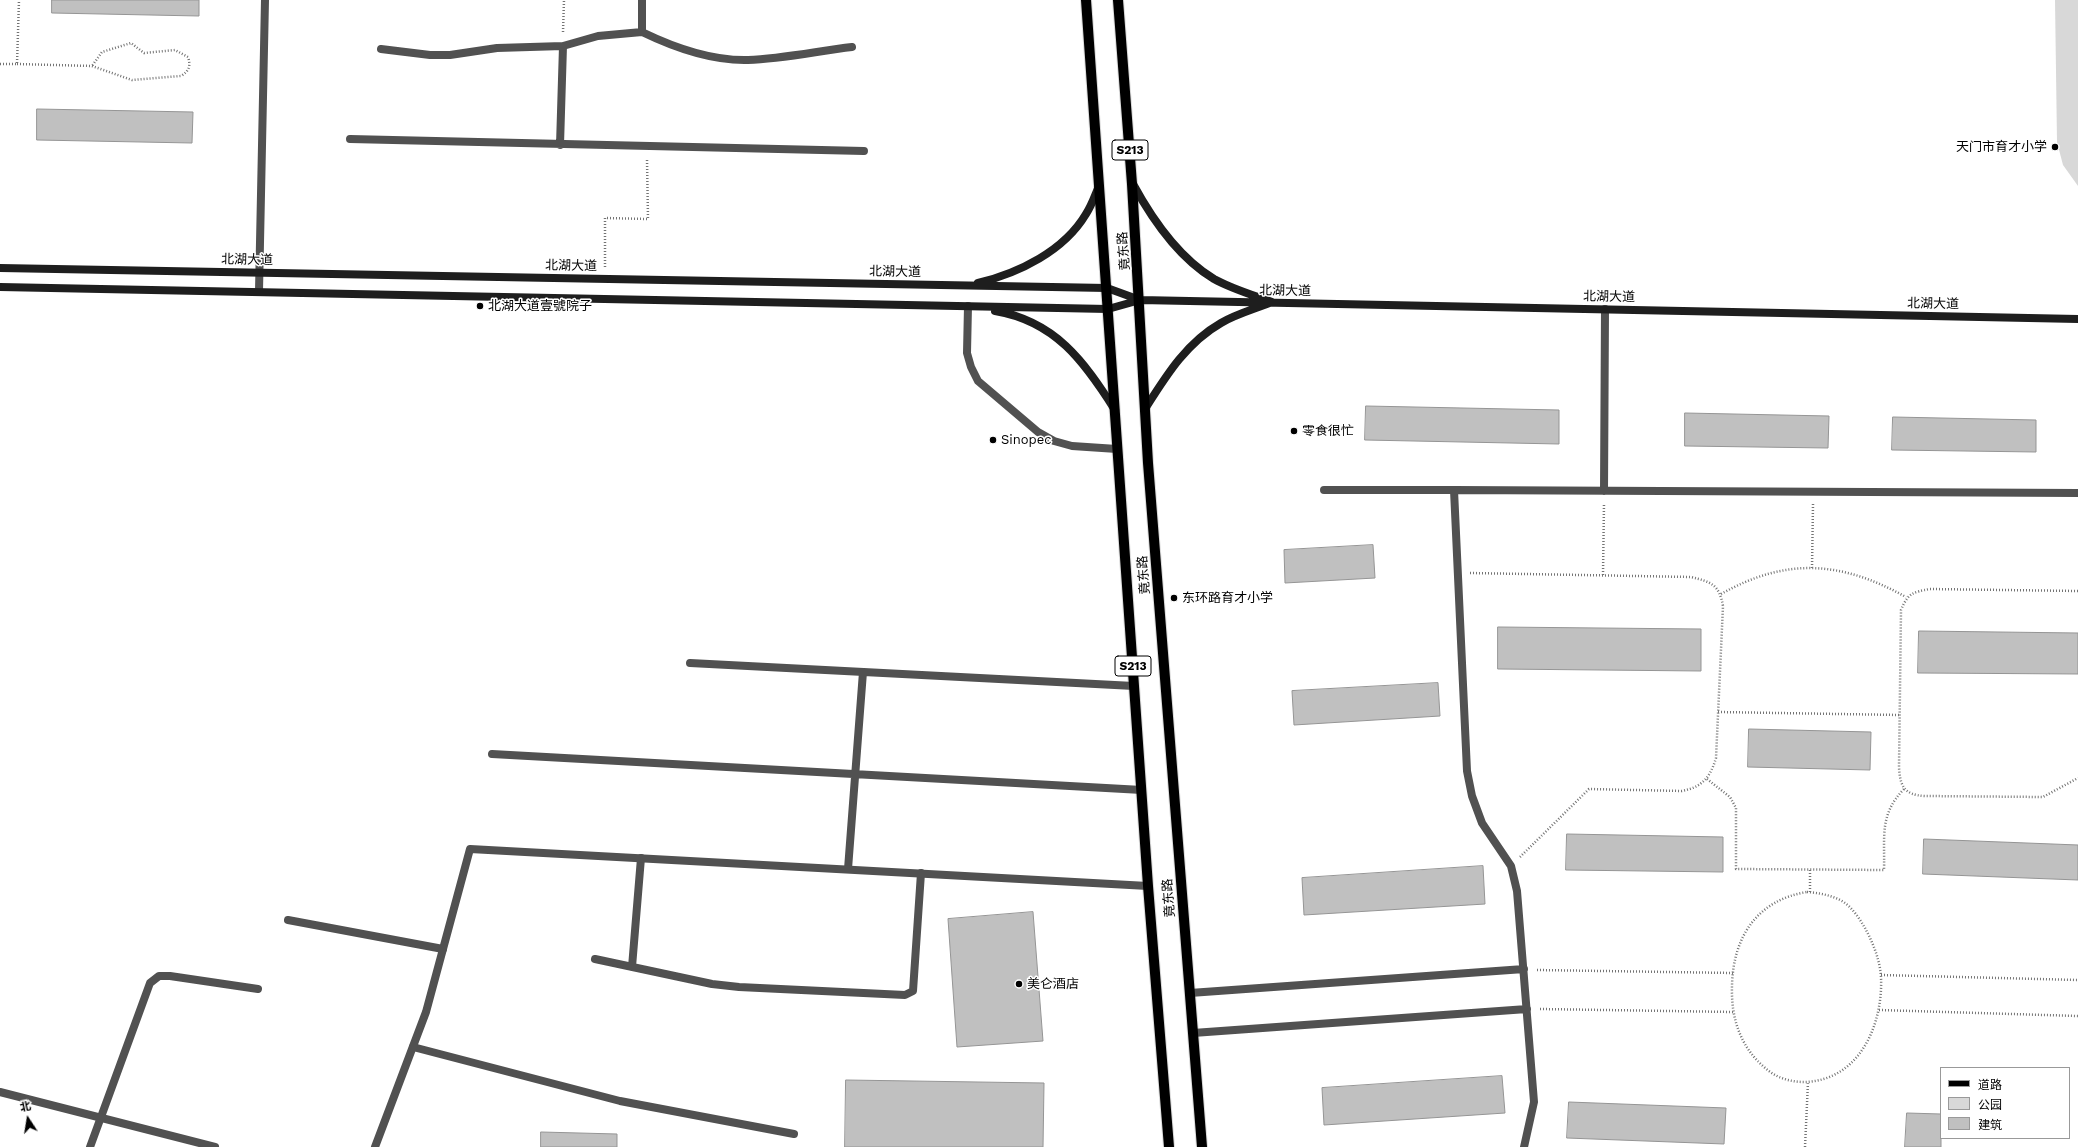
<!DOCTYPE html>
<html>
<head>
<meta charset="utf-8">
<style>
	body { margin:0 }
	#map { position:relative; width:2078px; height:1147px; overflow:hidden; background:#fff; font-family:"Work Sans","Noto Sans SC",sans-serif }
	canvas { display:block }
	.legend { position:absolute; left:1940px; top:1067px; width:130px; height:72px; box-sizing:border-box; background:#fff; border:1px solid #999; margin:0; padding:5px 7px; list-style:none; font-size:12px; color:#000 }
	.legend li { display:flex; align-items:center; gap:8px; height:20px }
	.legend b { width:20px; border:1px solid #999 }
	.north { position:absolute; left:8px; top:1099px; width:40px; height:40px; -webkit-text-stroke:3px #fff; paint-order:stroke; rotate:348deg; font-size:11px; font-weight:700; line-height:16px; text-align:center; color:#000 }
	.north::after { content:''; display:block; margin:auto; width:14px; height:18px; background:#000; clip-path:polygon(50% 0,100% 100%,50% 72%,0 100%) }
</style>
</head>
<body>
<div id="map">
<canvas width="2078" height="1147"></canvas>
<ul class="legend">
<li><b style="height:5px;background:#000"></b>道路</li>
<li><b style="height:11px;background:#d8d8d8"></b>公园</li>
<li><b style="height:11px;background:#c0c0c0"></b>建筑</li>
</ul>
<div class="north">北</div>
</div>
<script>
const context = document.querySelector('canvas').getContext('2d');
context.lineJoin = 'round';
function fillPath(path, color) {
  context.fillStyle = color;
  context.fill(path, 'evenodd');
}
function trace(path, color, width, dash) {
  context.strokeStyle = color;
  context.lineWidth = width;
  context.lineCap = dash ? 'butt' : 'round';
  context.setLineDash(dash || []);
  context.stroke(path);
}
function drawText(font, color, halo, rows, align = 'center') {
  context.font = font + ' "Work Sans","Noto Sans SC",sans-serif';
  context.lineWidth = 3;
  context.setLineDash([]);
  context.textBaseline = 'middle';
  context.strokeStyle = halo;
  context.fillStyle = color;
  for (const [text, x, y, turn = 0] of rows) {
    context.save();
    context.translate(x, y);
    context.rotate((+turn || 0) * Math.PI / 180);
    context.textAlign = isNaN(turn) ? turn : align;
    if (halo) context.strokeText(text, 0, 0);
    context.fillText(text, 0, 0);
    context.restore();
  }
}
const green = new Path2D(`
	M 2055,0 L 2078,0 L 2078,186 L 2063,165 L 2057,142 Z`);
const building = new Path2D(`
	M 52,0 L 199,0 L 199,16 L 52,13 Z
	M 37,109 L 193,112 L 192,143 L 37,140 Z
	M 1366,406 L 1559,410 L 1559,444 L 1365,440 Z
	M 1685,413 L 1829,416 L 1828,448 L 1685,446 Z
	M 1893,417 L 2036,420 L 2036,452 L 1892,450 Z
	M 1373,545 L 1375,578 L 1285,583 L 1284,550 Z
	M 1498,627 L 1701,629 L 1701,671 L 1498,669 Z
	M 1919,631 L 2078,633 L 2078,674 L 1918,673 Z
	M 1438,683 L 1440,716 L 1294,725 L 1292,691 Z
	M 1749,729 L 1871,732 L 1870,770 L 1748,767 Z
	M 1567,834 L 1723,837 L 1723,872 L 1566,870 Z
	M 1924,839 L 2078,845 L 2078,880 L 1923,874 Z
	M 1483,866 L 1485,904 L 1304,915 L 1302,878 Z
	M 1033,912 L 1043,1041 L 957,1047 L 948,919 Z
	M 1502,1076 L 1505,1113 L 1324,1125 L 1322,1088 Z
	M 846,1080 L 1044,1083 L 1043,1147 L 845,1147 Z
	M 1569,1102 L 1726,1108 L 1724,1144 L 1567,1138 Z
	M 1907,1113 L 1941,1114 L 1941,1147 L 1905,1147 Z
	M 541,1132 L 617,1134 L 617,1147 L 541,1147 Z`);
const path = new Path2D(`
	M 563,32 L 564,0
	M 0,64 L 17,64 L 19,0
	M 17,64 L 92,66 L 132,80 L 181,76 C 189,71 191,66 188,57 L 175,50 L 144,53 L 131,43 L 102,52 L 92,66
	M 605,267 L 605,218 L 648,219 L 647,159
	M 1812,568 L 1813,504
	M 1470,573 L 1691,577 C 1711,582 1719,584 1723,606 L 1716,758 C 1710,778 1702,787 1682,791 L 1589,789 L 1520,857
	M 1603,575 L 1604,503
	M 2078,591 L 1930,589 C 1913,592 1908,593 1901,610 L 1899,767 C 1900,786 1904,795 1925,796 L 2043,797 L 2078,778
	M 1721,594 C 1787,557 1841,561 1906,597
	M 1718,712 L 1900,715
	M 1707,779 L 1730,797 L 1736,808 L 1736,869 L 1884,870 C 1885,836 1879,815 1904,789
	M 1807,892 C 1819,893 1831,895 1842,901 C 1852,907 1859,918 1865,928 C 1873,943 1880,960 1881,977 C 1883,1021 1863,1073 1815,1081 C 1797,1084 1778,1080 1764,1067 C 1740,1046 1731,1018 1732,986 C 1733,937 1757,900 1807,892 Z
	M 1810,892 L 1810,869
	M 1537,970 L 1733,973
	M 1881,975 L 2078,980
	M 1540,1009 L 1733,1012
	M 1879,1010 L 2078,1016
	M 1805,1147 L 1808,1082`);
const lane = new Path2D(`
	M 642,0 L 642,32 C 675,48 711,61 748,60 C 782,59 818,51 852,47
	M 381,49 L 430,55 L 450,55 L 497,48 L 563,46 L 598,36 L 642,32
	M 350,139 L 864,151
	M 560,145 L 563,46
	M 968,306 L 967,353 L 971,367 L 978,381 L 1038,432 L 1054,441 L 1072,446 L 1117,449
	M 1324,490 L 1454,490
	M 1604,491 L 1605,309
	M 690,663 L 1134,686
	M 492,754 L 1142,790
	M 848,869 L 863,672
	M 288,920 L 443,949
	M 595,959 L 712,984 L 739,987 L 905,995 L 913,991 L 921,873
	M 632,967 L 641,858
	M 1190,993 L 1524,969
	M 1193,1033 L 1527,1009
	M 413,1047 L 620,1101 L 794,1134
	M 90,1147 L 150,983 L 159,976 L 170,976 L 258,989
	M 1524,1147 L 1534,1102 L 1517,891 L 1511,866 L 1482,823 L 1472,796 L 1467,771 L 1454,490 L 2078,493`);
const street = new Path2D(`
	M 259,291 L 265,0
	M 0,1092 L 215,1147
	M 375,1147 L 426,1012 L 470,849 L 1148,886`);
const secondary = new Path2D(`
	M 1133,184 C 1152,219 1179,258 1214,279 C 1232,289 1253,295 1272,302 C 1255,309 1236,314 1221,323 C 1186,343 1166,376 1145,409
	M 0,268 L 1107,288 L 1140,300
	M 978,283 C 1019,273 1064,251 1086,214 C 1092,205 1095,195 1099,186
	M 0,287 L 1108,309 L 1140,300 L 2078,319
	M 995,311 C 1055,321 1084,361 1115,410`);
const primary = new Path2D(`
	M 1086,0 L 1148,886 L 1169,1147
	M 1118,0 L 1132,184 L 1148,463 L 1202,1147`);
const markers = [
	[2055,147,4,"#000"],
	[480,306,4,"#000"],
	[1294,431,4,"#000"],
	[993,440,4,"#000"],
	[1174,598,4,"#000"],
	[1019,984,4,"#000"]
];
const shields = [
	[1130,150,36],
	[1133,666,36]
];
const shieldNames = [
	["S213",1130,150],
	["S213",1133,666]
];
const poiNames = [
	["天门市育才小学",2047,147,"right"],
	["北湖大道壹號院子",488,306],
	["零食很忙",1302,431],
	["Sinopec",1001,440],
	["东环路育才小学",1182,598],
	["美仑酒店",1027,984]
];
const streetNames = [
	["竟东路",1124,251,-94],
	["北湖大道",247,260,1],
	["北湖大道",571,266,1],
	["北湖大道",895,272,1],
	["北湖大道",1285,291,1],
	["北湖大道",1609,297,1],
	["北湖大道",1933,304,1],
	["竟东路",1144,575,-94],
	["竟东路",1169,898,-94]
];
fillPath(green, '#d8d8d8');
fillPath(building, '#c0c0c0');
trace(building, '#959595', 1);
trace(primary, '#dbdbdb', 12);
trace(path, '#737373', 2.5, [1, 2]);
trace(lane, '#515151', 8);
trace(street, '#515151', 8);
trace(secondary, '#1e1e1e', 8);
trace(primary, '#000', 10);
for (const [x, y, r, color] of markers) {
  const dot = new Path2D();
  dot.arc(x, y, r, 0, 2 * Math.PI);
  context.fillStyle = color;
  context.fill(dot);
  trace(dot, '#fff', 1.5);
}
for (const [x, y, w] of shields) {
  const box = new Path2D();
  box.roundRect(x - w / 2, y - 10, w, 20, 3);
  context.fillStyle = '#fff';
  context.fill(box);
  trace(box, '#000', 1);
}
drawText('bold 12px', '#000', null, shieldNames);
drawText('13px', '#000', '#fff', poiNames, 'left');
drawText('13px', '#000', '#fff', streetNames);
</script>
</body>
</html>
